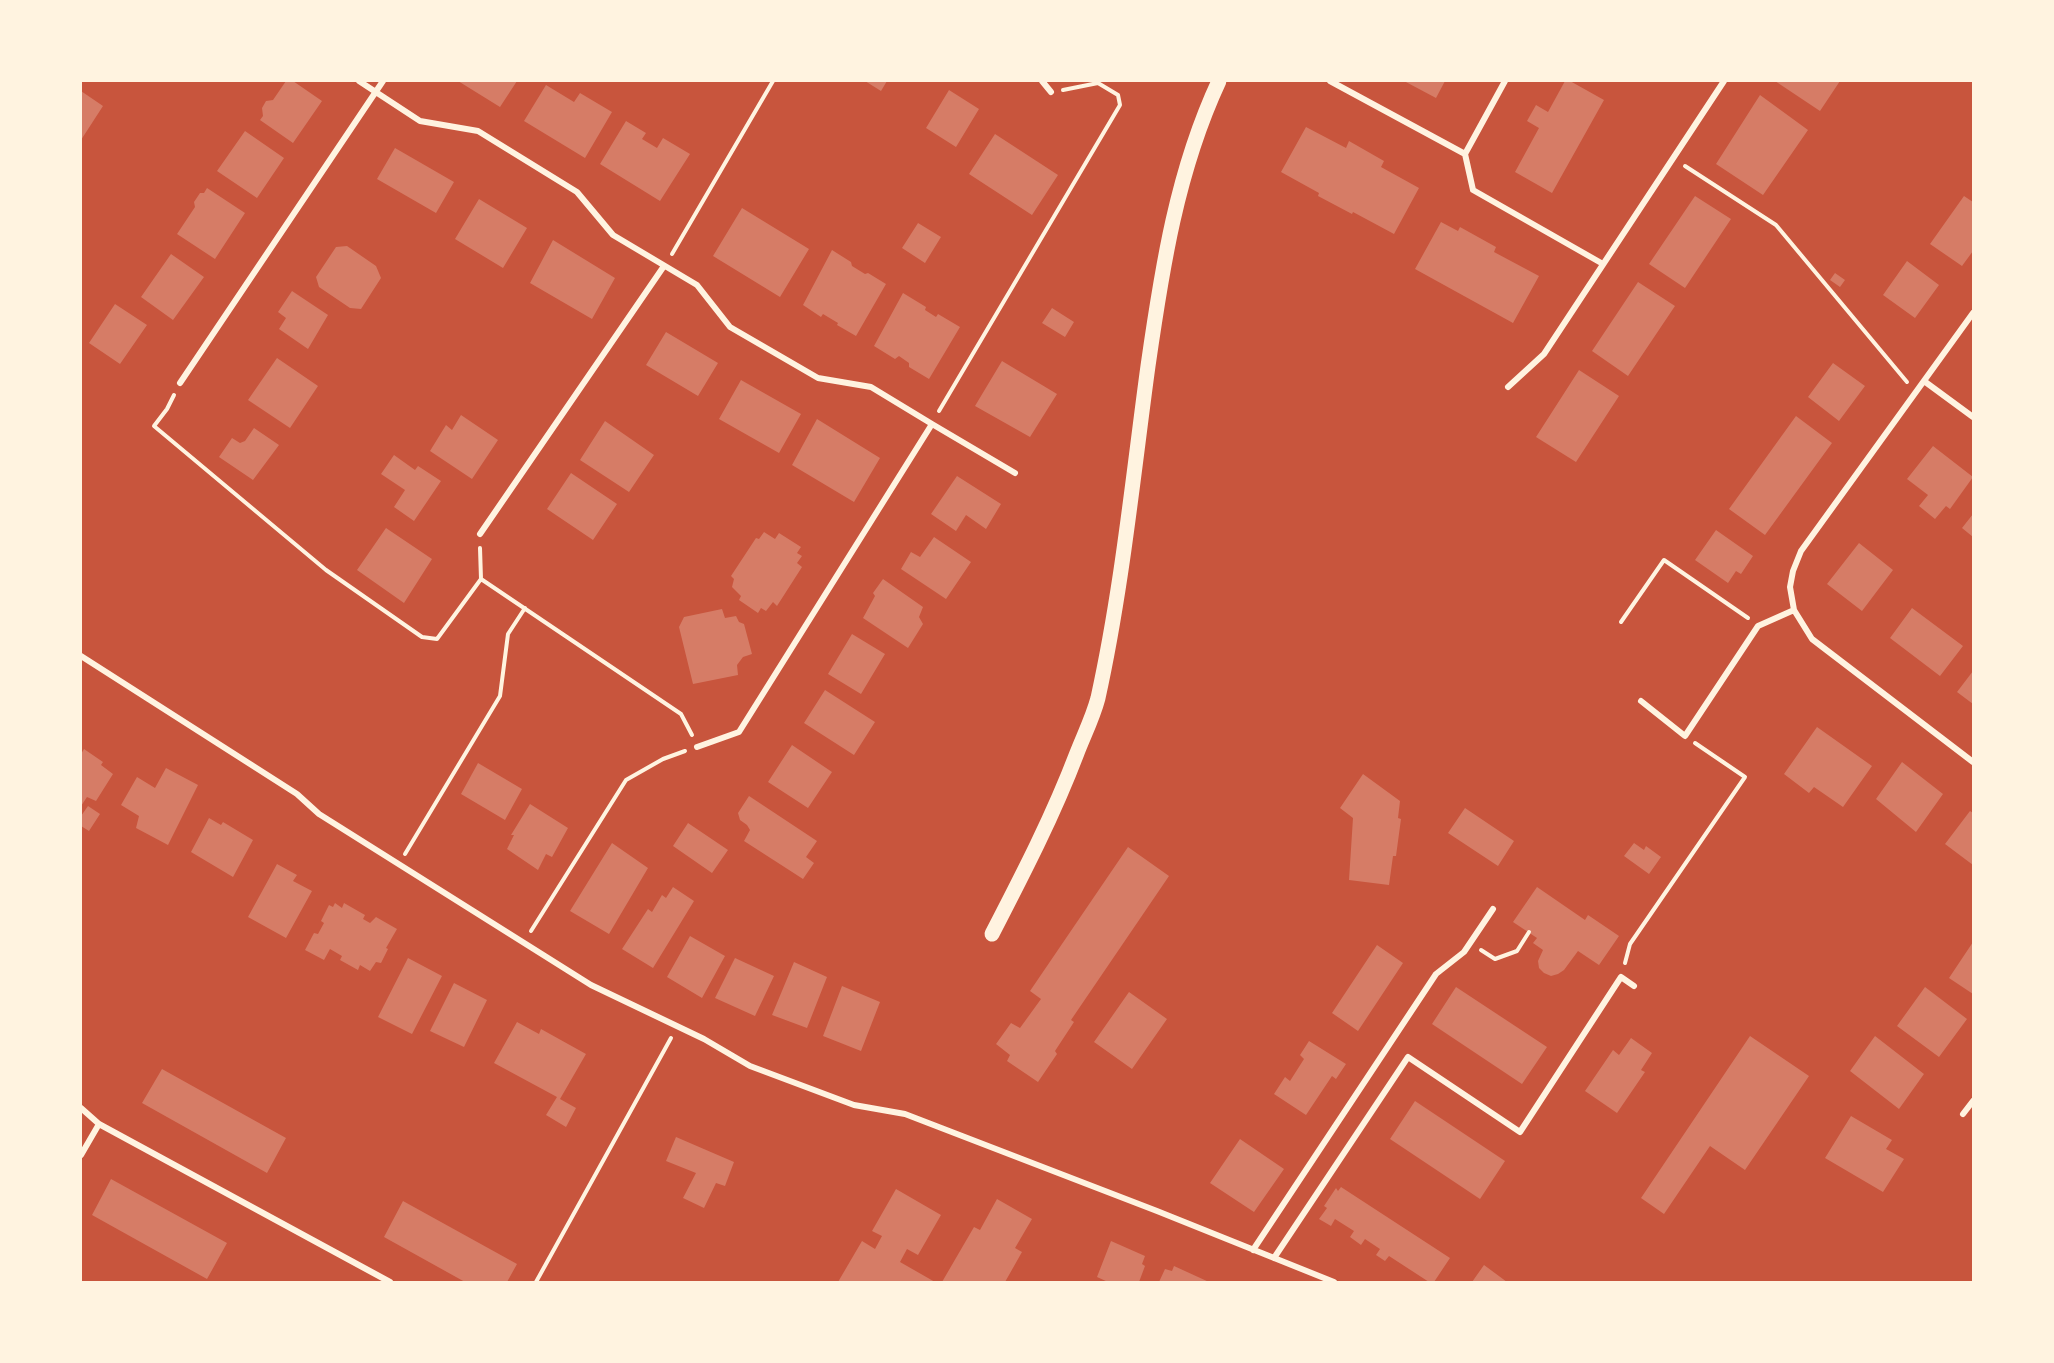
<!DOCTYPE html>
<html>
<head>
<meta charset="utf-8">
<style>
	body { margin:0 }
	#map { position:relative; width:2054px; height:1363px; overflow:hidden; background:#c8553d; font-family:Barlow,sans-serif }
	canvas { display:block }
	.frame { position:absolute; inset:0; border:82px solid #fff3e0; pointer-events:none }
</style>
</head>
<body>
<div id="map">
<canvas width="2054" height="1363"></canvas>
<div class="frame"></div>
</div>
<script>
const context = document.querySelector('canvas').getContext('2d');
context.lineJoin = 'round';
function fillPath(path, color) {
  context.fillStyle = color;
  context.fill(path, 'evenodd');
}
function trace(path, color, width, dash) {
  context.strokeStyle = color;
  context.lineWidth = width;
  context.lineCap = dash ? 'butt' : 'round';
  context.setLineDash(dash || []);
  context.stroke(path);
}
const building = new Path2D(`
	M 286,81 L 293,81 L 322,101 L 293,143 L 260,120 L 263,116 L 262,108 L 266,101 L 273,100 Z
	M 458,81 L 517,81 L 500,107 Z
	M 865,81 L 887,81 L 881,91 Z
	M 1404,81 L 1445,81 L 1436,98 Z
	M 1565,81 L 1570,81 L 1604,100 L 1552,193 L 1515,172 L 1539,128 L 1527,121 L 1536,105 L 1548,112 Z
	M 1775,81 L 1840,81 L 1820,111 Z
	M 546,85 L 574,102 L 580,93 L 612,112 L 585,158 L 524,121 Z
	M 949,90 L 979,109 L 956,147 L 926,128 Z
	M 81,91 L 103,106 L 81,140 Z
	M 1760,95 L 1808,130 L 1763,195 L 1716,164 Z
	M 626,121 L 646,133 L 642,139 L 657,148 L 663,138 L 690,154 L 660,201 L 600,164 Z
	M 1306,127 L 1346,148 L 1349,141 L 1384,161 L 1381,167 L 1419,188 L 1394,234 L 1353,212 L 1352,214 L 1318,196 L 1319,193 L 1281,172 Z
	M 245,131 L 284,158 L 257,198 L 217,171 Z
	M 995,134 L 1058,175 L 1032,215 L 969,174 Z
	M 395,148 L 454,182 L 436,213 L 377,179 Z
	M 207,188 L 245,213 L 215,259 L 177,234 L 195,207 L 194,202 L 200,193 L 204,193 Z
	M 1695,196 L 1731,219 L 1685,288 L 1649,264 Z
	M 1964,196 L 1973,202 L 1973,251 L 1962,266 L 1930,244 Z
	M 479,199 L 527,228 L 503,268 L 455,239 Z
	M 742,208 L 809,249 L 780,297 L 713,256 Z
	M 1441,222 L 1458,231 L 1460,227 L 1496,247 L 1494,252 L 1539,276 L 1513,323 L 1415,269 Z
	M 918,223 L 941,237 L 925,263 L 902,248 Z
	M 553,240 L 615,278 L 592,319 L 530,283 Z
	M 347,246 L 376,266 L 381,278 L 361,309 L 350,308 L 319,287 L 316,277 L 336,247 Z
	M 832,250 L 851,262 L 852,266 L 865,274 L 868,273 L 886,284 L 856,336 L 837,325 L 838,323 L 823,314 L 821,317 L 803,305 Z
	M 171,254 L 204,277 L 173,320 L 141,297 Z
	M 1907,261 L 1939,285 L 1915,318 L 1883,295 Z
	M 1835,273 L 1845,280 L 1840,287 L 1830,280 Z
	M 1638,282 L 1675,306 L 1628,376 L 1592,351 Z
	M 292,291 L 328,315 L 308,349 L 279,329 L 286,318 L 278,312 Z
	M 903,293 L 926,307 L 925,310 L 936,317 L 938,314 L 960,327 L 929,379 L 909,367 L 909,363 L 899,356 L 895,359 L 874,346 Z
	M 115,304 L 147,325 L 120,364 L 89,343 Z
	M 1052,308 L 1074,322 L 1065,337 L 1042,323 Z
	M 666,332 L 718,363 L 698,396 L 646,365 Z
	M 277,358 L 318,386 L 290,428 L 248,400 Z
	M 1002,361 L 1057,394 L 1030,437 L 975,406 Z
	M 1833,363 L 1865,386 L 1839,421 L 1808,397 Z
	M 1579,370 L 1619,396 L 1576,462 L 1536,437 Z
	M 741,380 L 801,414 L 779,453 L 719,419 Z
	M 461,415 L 498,440 L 472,479 L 430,451 L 446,425 L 452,430 Z
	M 1796,416 L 1832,443 L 1765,535 L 1729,509 Z
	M 817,419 L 880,458 L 854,502 L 792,465 Z
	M 605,421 L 654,455 L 629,492 L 580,460 Z
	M 254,428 L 279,445 L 253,480 L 219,457 L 232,438 L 240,443 L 245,441 Z
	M 1933,446 L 1973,477 L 1950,509 L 1946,506 L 1935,519 L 1919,506 L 1928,495 L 1907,479 Z
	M 394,455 L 415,470 L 418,466 L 441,481 L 414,521 L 394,507 L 405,490 L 381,474 Z
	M 571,473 L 617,504 L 593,540 L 547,509 Z
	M 957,476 L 1001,504 L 986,529 L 966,515 L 956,531 L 931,514 Z
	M 1973,514 L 1973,537 L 1962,528 Z
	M 386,528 L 432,559 L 404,603 L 357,570 Z
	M 1716,530 L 1753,556 L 1741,574 L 1736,571 L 1728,583 L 1695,560 Z
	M 764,532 L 775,539 L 779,533 L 801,547 L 797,553 L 802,556 L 797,563 L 802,567 L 777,606 L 773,602 L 766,611 L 761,608 L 758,613 L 739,600 L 741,596 L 732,587 L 734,579 L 731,576 L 756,538 L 759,539 Z
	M 934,537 L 971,562 L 946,599 L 901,569 L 911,552 L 920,557 Z
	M 1859,543 L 1893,570 L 1862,611 L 1827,584 Z
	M 883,579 L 923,607 L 919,617 L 923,624 L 908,648 L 863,618 L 875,596 L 873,593 Z
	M 1912,608 L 1963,646 L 1940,676 L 1890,638 Z
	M 722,609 L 725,618 L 736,616 L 739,622 L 744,624 L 752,654 L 743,657 L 737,665 L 738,675 L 693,684 L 679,627 L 684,617 Z
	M 852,634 L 885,654 L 861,694 L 828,674 Z
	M 1973,671 L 1973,704 L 1957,692 Z
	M 825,690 L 875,722 L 854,755 L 804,723 Z
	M 1817,727 L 1872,766 L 1843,807 L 1814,787 L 1809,793 L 1784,774 Z
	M 792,745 L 832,772 L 808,808 L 768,782 Z
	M 84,749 L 103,762 L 101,765 L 113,774 L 96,801 L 87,797 L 81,806 L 81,754 Z
	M 1902,762 L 1943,794 L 1916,832 L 1876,799 Z
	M 478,763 L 522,789 L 505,820 L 461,794 Z
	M 166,768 L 198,785 L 168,845 L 136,828 L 139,816 L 121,805 L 137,777 L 155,788 Z
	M 1363,774 L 1400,801 L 1398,818 L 1401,819 L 1396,856 L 1393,856 L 1389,885 L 1349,880 L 1353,818 L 1340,808 Z
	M 749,796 L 817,841 L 806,857 L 814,863 L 803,879 L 744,841 L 750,830 L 747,825 L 740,820 L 738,813 Z
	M 530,804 L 568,828 L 552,857 L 546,854 L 538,870 L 507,849 L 514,835 L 511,835 Z
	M 88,806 L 100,814 L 89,831 L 81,826 L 81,816 Z
	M 1465,808 L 1514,841 L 1498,866 L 1448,833 Z
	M 1970,811 L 1973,813 L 1973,865 L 1945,844 Z
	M 209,818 L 221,825 L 223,822 L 253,840 L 233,877 L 191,852 Z
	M 688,823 L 728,850 L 712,873 L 673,846 Z
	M 612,843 L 648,868 L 609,934 L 570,911 Z
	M 1634,843 L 1644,850 L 1646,846 L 1661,857 L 1649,874 L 1624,856 Z
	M 1128,847 L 1169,876 L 1071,1020 L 1074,1022 L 1055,1051 L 1057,1054 L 1038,1082 L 1007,1061 L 1010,1055 L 996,1044 L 1011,1023 L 1020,1028 L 1041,999 L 1030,991 Z
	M 277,864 L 297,875 L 293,881 L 312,891 L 286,938 L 248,917 Z
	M 673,887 L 694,901 L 653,968 L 622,949 L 648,909 L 652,912 L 662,895 L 666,898 Z
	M 1537,887 L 1585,920 L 1588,915 L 1619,936 L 1599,965 L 1578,951 L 1564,970 L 1558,974 L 1551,976 L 1544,973 L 1539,968 L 1538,961 L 1543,950 L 1533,943 L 1537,938 L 1513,922 Z
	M 335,903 L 342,908 L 344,903 L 365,915 L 363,919 L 370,923 L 376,917 L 397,929 L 386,948 L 388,949 L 381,963 L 376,962 L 370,971 L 360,965 L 358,970 L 340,960 L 342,956 L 330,949 L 324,960 L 305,950 L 314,933 L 318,934 L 324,923 L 321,921 L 329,905 L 333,907 Z
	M 690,936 L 725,956 L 702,998 L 667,977 Z
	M 1973,942 L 1973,994 L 1949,978 Z
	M 1377,945 L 1403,963 L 1358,1031 L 1332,1013 Z
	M 408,958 L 442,976 L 412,1034 L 378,1017 Z
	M 735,958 L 774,976 L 755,1016 L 715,998 Z
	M 794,962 L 827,977 L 807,1028 L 772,1015 Z
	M 454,983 L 487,1000 L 464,1047 L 430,1031 Z
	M 842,986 L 880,1002 L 861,1051 L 823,1036 Z
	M 1456,987 L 1547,1047 L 1522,1084 L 1432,1024 Z
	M 1925,987 L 1967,1019 L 1939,1057 L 1897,1026 Z
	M 1129,992 L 1167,1019 L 1132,1069 L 1094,1042 Z
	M 517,1022 L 539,1034 L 541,1029 L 586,1054 L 560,1099 L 576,1108 L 566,1127 L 546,1115 L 557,1097 L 494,1063 Z
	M 1750,1036 L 1809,1076 L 1745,1170 L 1710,1146 L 1664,1214 L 1641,1198 Z
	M 1875,1036 L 1924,1074 L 1899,1109 L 1850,1071 Z
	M 1631,1038 L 1652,1053 L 1641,1070 L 1645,1072 L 1617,1113 L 1585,1091 L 1613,1050 L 1619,1055 Z
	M 1309,1041 L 1346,1064 L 1336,1079 L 1332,1076 L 1306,1115 L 1274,1094 L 1285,1077 L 1290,1081 L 1304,1059 L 1300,1055 Z
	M 162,1069 L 286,1138 L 267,1173 L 142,1103 Z
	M 1415,1101 L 1505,1161 L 1480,1199 L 1390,1139 Z
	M 1851,1116 L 1892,1140 L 1886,1149 L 1904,1159 L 1883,1192 L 1825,1158 Z
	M 676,1137 L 734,1162 L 725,1186 L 716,1183 L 704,1208 L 683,1198 L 696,1173 L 666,1161 Z
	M 1240,1139 L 1284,1169 L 1254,1212 L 1210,1183 Z
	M 111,1179 L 227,1243 L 207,1279 L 92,1215 Z
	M 1341,1187 L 1450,1258 L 1434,1282 L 1429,1282 L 1389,1256 L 1385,1261 L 1376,1255 L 1380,1249 L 1365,1239 L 1361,1245 L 1350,1237 L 1354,1231 L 1335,1219 L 1331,1226 L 1319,1219 L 1327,1208 L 1324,1206 L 1336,1188 L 1338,1191 Z
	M 896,1189 L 941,1215 L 918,1255 L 907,1249 L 900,1262 L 935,1282 L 838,1282 L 862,1241 L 875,1249 L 882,1236 L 872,1231 Z
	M 997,1199 L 1032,1219 L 1015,1248 L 1022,1252 L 1005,1282 L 942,1282 L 974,1227 L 980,1230 Z
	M 403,1201 L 517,1264 L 507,1282 L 465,1282 L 384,1237 Z
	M 1111,1241 L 1145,1256 L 1142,1264 L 1145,1266 L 1139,1282 L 1108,1282 L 1097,1277 Z
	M 1484,1265 L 1507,1282 L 1472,1282 Z
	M 1174,1266 L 1209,1282 L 1159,1282 L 1165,1269 L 1172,1271 Z`);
const path = new Path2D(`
	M 1685,166 L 1776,225 L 1907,382
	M 672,254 L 773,81
	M 174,395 L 167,409 L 154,426 L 326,570 L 422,637 L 437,639 L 481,579 L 480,548
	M 939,411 L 1120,105 L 1118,95 L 1098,83 L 1063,90
	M 481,579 L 681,714 L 692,735
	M 1621,622 L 1664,560 L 1748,618
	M 405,854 L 500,696 L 508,634 L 525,608
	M 531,931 L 626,780 L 663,759 L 685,751
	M 1481,950 L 1495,959 L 1517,951 L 1529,932
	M 1625,963 L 1630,944 L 1745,777 L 1695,743
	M 536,1282 L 671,1038`);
const minor = new Path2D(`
	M 359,81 L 420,121 L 478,131 L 577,192 L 613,235 L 697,285 L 730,327 L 818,378 L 871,387 L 932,424 L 739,732 L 697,747
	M 1042,81 L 1051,92
	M 1330,81 L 1465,154
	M 1505,81 L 1465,154 L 1473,190 L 1603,264
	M 1973,313 L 1801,551 L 1793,571 L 1790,587 L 1794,610 L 1812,639 L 1973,762
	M 1924,381 L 1973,417
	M 180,383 L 383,81
	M 1508,387 L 1544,354 L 1724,81
	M 932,424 L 1015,473
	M 480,534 L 664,266
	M 81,656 L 297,794 L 319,814 L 591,985 L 704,1039 L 750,1066 L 854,1105 L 905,1114 L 1157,1211 L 1334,1282
	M 1641,701 L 1685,736 L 1758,626 L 1794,610
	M 81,1108 L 99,1124 L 390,1282
	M 1963,1114 L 1973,1101
	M 81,1155 L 99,1124
	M 1253,1250 L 1436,974 L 1464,952 L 1493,909
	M 1274,1258 L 1408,1057 L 1520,1132 L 1621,977 L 1634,986`);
const primary = new Path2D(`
	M 992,934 C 1023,874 1053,816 1077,753 C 1084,735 1093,717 1098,698 C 1122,589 1133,476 1148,366 C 1162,268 1177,171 1219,81`);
fillPath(building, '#d67c66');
trace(path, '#fff3e0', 4);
trace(minor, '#fff3e0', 6);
trace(primary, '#fff3e0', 15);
</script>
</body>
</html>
